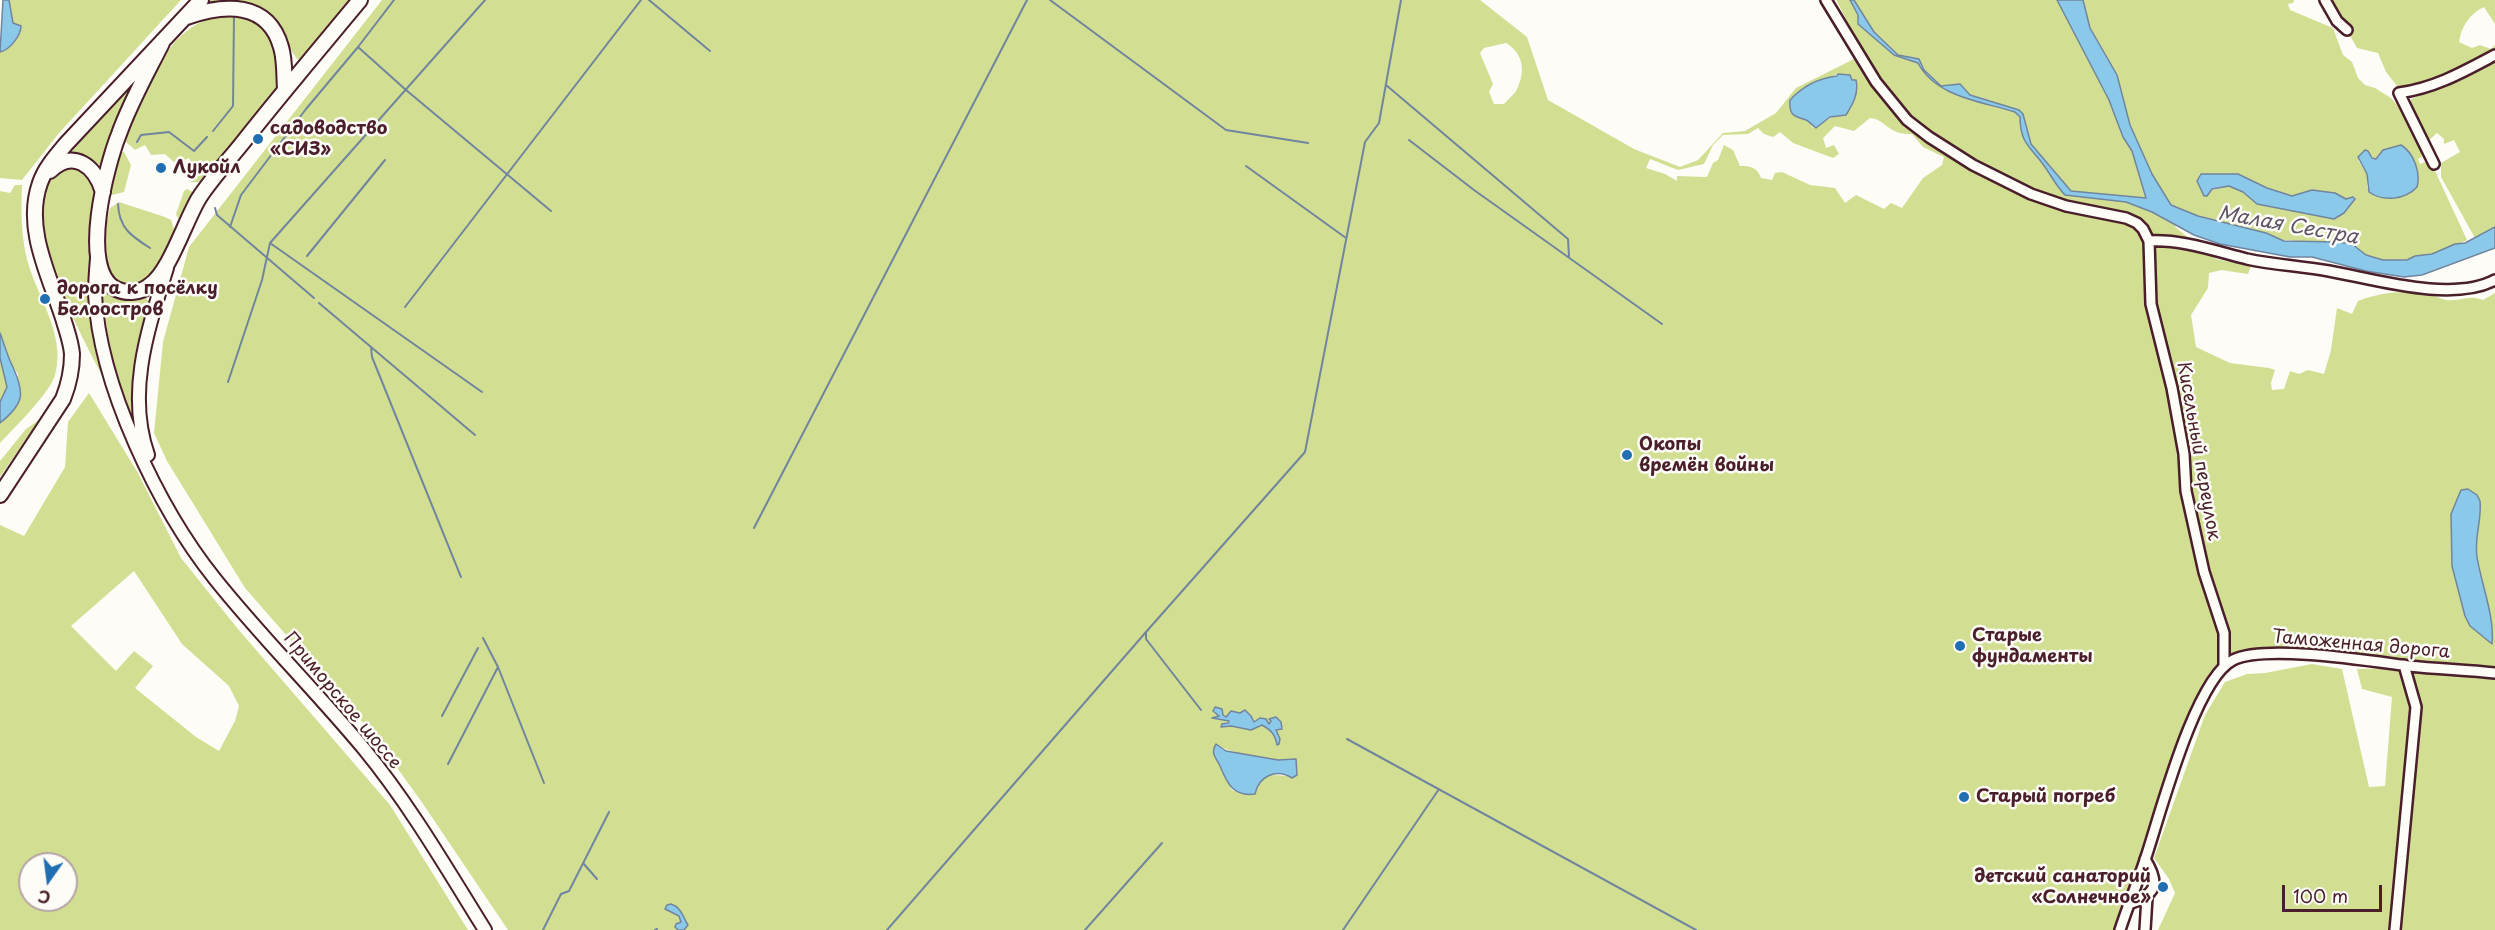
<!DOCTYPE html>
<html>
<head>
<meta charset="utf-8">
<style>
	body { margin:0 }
	#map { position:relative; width:2495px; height:930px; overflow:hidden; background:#fdfcf7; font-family:"Playpen Sans",sans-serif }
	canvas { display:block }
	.north { position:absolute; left:18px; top:852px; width:60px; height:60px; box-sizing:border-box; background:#fdfcf7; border:2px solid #b5a4a5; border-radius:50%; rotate:194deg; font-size:16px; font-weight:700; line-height:24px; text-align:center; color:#4a1f2b }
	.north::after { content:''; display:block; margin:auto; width:21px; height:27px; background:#1f6fb2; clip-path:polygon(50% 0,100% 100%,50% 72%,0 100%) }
	.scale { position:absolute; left:2282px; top:885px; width:100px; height:27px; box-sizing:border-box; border:3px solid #4a1f2b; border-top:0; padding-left:8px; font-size:18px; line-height:21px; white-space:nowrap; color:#4a1f2b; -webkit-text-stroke:4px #fdfcf7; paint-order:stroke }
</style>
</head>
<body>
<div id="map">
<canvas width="2495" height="930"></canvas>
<div class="north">С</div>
<div class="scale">100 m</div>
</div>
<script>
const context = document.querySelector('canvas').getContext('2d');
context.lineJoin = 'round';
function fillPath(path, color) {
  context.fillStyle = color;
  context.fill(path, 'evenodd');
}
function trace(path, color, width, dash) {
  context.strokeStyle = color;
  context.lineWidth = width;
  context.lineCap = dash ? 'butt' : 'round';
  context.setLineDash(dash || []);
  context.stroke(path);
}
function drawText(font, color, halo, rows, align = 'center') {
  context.font = font + ' "Playpen Sans",sans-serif';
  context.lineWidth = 5;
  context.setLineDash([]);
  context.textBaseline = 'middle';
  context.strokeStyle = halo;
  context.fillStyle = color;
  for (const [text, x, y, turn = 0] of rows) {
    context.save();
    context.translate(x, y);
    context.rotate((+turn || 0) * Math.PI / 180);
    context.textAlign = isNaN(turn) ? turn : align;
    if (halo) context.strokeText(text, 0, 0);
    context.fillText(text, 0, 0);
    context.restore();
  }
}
const green = new Path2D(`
	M 9,0 L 181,0 L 59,133 L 22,180 L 0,178 L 0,52 C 12,50 16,36 21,26 L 13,23 Z
	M 206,0 L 354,0 L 306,58 L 300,61 C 290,54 290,43 284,33 C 263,0 234,5 199,8 Z
	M 382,0 L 1480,0 L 1527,37 L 1548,100 L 1634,149 L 1680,167 L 1698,160 L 1723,133 L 1745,131 L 1776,113 L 1796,88 L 1864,54 L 1836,0 L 2294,0 L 2293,3 L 2288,4 L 2290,10 L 2333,28 L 2343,55 L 2352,62 L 2358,78 L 2365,85 L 2375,88 L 2391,98 L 2402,111 L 2419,145 L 2422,157 L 2418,159 L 2420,164 L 2430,160 L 2467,240 L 2440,253 L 2404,260 L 2376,261 L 2347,244 L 2270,239 L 2215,223 L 2182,209 L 2175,227 L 2216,259 L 2251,266 L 2248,274 L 2221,270 L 2209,273 L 2208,288 L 2191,315 L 2196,347 L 2230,363 L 2269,368 L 2275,370 L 2271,383 L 2272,390 L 2284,389 L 2290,371 L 2299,374 L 2308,370 L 2324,374 L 2331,350 L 2337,308 L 2352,314 L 2358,301 C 2382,292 2403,290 2428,294 C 2434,295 2440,299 2446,300 C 2460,302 2467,294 2483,300 L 2495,293 L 2495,668 L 2343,654 L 2255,650 L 2238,652 L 2218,662 L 2192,704 L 2114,930 L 508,930 L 421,801 L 372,733 L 245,588 L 167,461 L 154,433 L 163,342 L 189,247 ZM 1506,43 C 1523,53 1526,71 1517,89 C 1515,94 1508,99 1504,104 L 1494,104 L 1489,92 L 1493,84 L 1480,53 L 1484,48 ZM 1838,74 C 1849,77 1852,79 1857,90 L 1850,110 L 1844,115 L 1836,115 L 1813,128 L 1807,119 L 1809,84 ZM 1870,118 C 1886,119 1887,135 1912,134 L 1923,147 L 1944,157 L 1942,165 L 1923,178 L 1902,208 L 1891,203 L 1884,209 L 1856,195 L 1845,203 L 1835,188 L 1810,185 L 1782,172 L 1775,173 L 1772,180 L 1761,178 C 1757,167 1751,166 1740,166 L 1733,150 L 1724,145 L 1718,160 L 1713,163 L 1707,177 L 1677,176 L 1677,181 L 1665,174 L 1646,168 L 1650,159 L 1678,170 L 1704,164 L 1713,145 L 1723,135 L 1748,134 L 1758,128 L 1764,134 L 1773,137 L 1780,132 L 1793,143 L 1833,158 L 1839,154 L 1834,145 L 1826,148 L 1823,138 L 1835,126 L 1854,131 ZM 2401,145 L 2406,148 L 2418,172 L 2367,188 L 2367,174 L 2358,160 L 2370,156 L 2376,159 L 2384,150 ZM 2199,174 L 2238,174 L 2267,188 L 2292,196 L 2312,190 L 2335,193 L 2346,199 L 2354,197 L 2355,199 L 2344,213 L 2334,219 L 2257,204 L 2243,192 L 2229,186 L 2212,190 ZM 1231,711 L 1251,716 L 1254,722 L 1260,718 L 1269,724 L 1270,719 L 1276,717 L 1282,729 L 1276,730 L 1277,745 C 1275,734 1271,730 1262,725 L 1251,730 L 1231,726 L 1223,727 L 1221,725 L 1229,721 L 1214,719 L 1220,716 L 1218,714 L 1226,717 ZM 1216,744 C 1227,753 1277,763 1292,759 L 1289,776 L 1272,775 L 1262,778 L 1255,794 L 1239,793 L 1232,790 L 1217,760 Z
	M 2330,0 L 2495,0 L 2495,24 L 2484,7 C 2470,13 2461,27 2459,42 L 2472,48 L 2480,45 L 2491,49 L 2495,45 L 2495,52 C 2463,69 2435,84 2398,87 L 2386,72 L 2378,53 L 2357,48 Z
	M 230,13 L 258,19 L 274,36 L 284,85 L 204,182 L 191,182 L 190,167 L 192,165 L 189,158 L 176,164 L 165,154 L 151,155 L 145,145 L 135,150 L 126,142 L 126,138 C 148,86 165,22 230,13 Z
	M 2495,62 L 2495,227 L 2475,238 L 2441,177 L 2441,163 L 2460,152 L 2454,140 L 2444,144 L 2444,139 L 2437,133 L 2427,142 L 2410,110 L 2411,99 L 2466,77 Z
	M 129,86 L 132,88 L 103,167 L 83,155 L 69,152 Z
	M 118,151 L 124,152 L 131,165 L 124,192 L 112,195 L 110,190 Z
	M 68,165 L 88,171 L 97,192 L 94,217 L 106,377 L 103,377 C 83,339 11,207 56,171 C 59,169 64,167 68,165 Z
	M 15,185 L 22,185 C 21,208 21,232 26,255 C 34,293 67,333 55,375 C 50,393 14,428 0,443 L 0,423 L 10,413 L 18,374 L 13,367 L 0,333 L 0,191 L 10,193 Z
	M 187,189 L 197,194 L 180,222 L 176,214 L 184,191 Z
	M 119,202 L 165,217 L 171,220 L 175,232 L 158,273 L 137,288 C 132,287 124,286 119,284 C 94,271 105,229 110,208 Z
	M 108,292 L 127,299 L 146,298 L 149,302 C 136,348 132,384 135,432 C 117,389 108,345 103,298 L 105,293 Z
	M 0,358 L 7,387 L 0,402 Z
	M 89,393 L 138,473 L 181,558 L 238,629 L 390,805 L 468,930 L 0,930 L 0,525 L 24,536 L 65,467 L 68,422 ZM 134,571 L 182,644 L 229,686 L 239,706 L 235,721 L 219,751 L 196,737 L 135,688 L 153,666 L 134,651 L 116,671 L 71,626 ZM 30,864 L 66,864 L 66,900 L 30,900 Z
	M 39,420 L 0,477 L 0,461 L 26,429 Z
	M 2312,664 L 2342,669 L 2369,787 L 2385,786 L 2392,697 L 2362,689 L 2357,669 L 2402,668 L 2413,707 L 2390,930 L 2158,930 L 2175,893 L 2169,879 L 2154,858 L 2205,715 L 2225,682 L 2247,674 L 2265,673 Z
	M 2410,671 L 2495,678 L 2495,930 L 2398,930 L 2419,709 Z`);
const water = new Path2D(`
	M 3,0 L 9,0 L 13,23 L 21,26 C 21,35 10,50 0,52 Z
	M 1850,0 L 1854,0 L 1874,32 L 1898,55 L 1919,59 L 1924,70 L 1941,86 L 1960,84 L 1970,95 L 2019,110 L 2023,114 L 2031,144 L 2071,191 L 2146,198 L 2132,151 L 2123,137 L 2109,100 L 2057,0 L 2083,0 L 2090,28 L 2117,75 L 2130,125 L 2152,174 L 2171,205 L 2198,216 L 2266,233 L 2284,241 L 2337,242 L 2352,244 L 2366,255 L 2383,260 L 2407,260 L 2415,256 L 2432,254 L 2455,244 L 2465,243 L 2495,227 L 2495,248 L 2422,275 L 2404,277 L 2366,271 L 2312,257 L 2290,257 L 2220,244 L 2194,235 L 2152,212 L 2126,202 L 2065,195 C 2057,187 2052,177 2045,167 C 2031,147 2020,144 2020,117 L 2015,112 C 1980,101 1936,97 1918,63 L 1894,55 L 1858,24 L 1858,15 Z
	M 1838,74 L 1850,75 L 1852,80 L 1856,80 C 1859,93 1853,104 1846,115 L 1830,117 L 1816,128 C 1813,126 1809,121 1806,120 C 1793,116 1789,115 1790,100 C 1802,87 1819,78 1837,76 Z
	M 2401,145 C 2414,153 2421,173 2417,187 C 2405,200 2383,202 2369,192 L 2367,174 L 2358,157 L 2365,150 L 2368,151 L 2372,158 L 2376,159 L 2383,150 Z
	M 2201,174 L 2238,174 L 2267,188 L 2292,196 L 2312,190 L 2335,193 L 2346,199 L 2353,197 L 2355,199 L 2344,213 L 2334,219 L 2257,204 L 2243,192 L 2229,186 L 2212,189 L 2207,196 L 2204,196 L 2197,181 Z
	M 0,333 C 4,343 7,355 12,365 C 25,393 25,403 0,423 L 0,402 L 7,387 L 0,358 Z
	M 2468,489 L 2477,495 L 2480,501 C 2482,520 2474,538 2477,557 C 2481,583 2495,617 2492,644 L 2470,626 L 2465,616 L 2452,566 L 2451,514 L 2461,490 Z
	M 1215,707 L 1222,709 L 1223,715 L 1226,717 L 1231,711 L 1240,713 L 1245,710 L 1251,716 L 1254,722 L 1260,718 L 1266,719 L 1269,724 L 1271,721 L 1269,719 L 1276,717 L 1281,722 L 1282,729 L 1276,730 L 1280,739 L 1279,744 L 1277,745 C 1275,734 1271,730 1262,725 L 1251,730 L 1231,726 L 1221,727 L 1222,724 L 1228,723 L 1229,721 L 1212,718 L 1219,716 L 1213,711 Z
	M 1216,744 L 1226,751 L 1278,760 L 1296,759 L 1297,775 L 1292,778 C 1276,768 1259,776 1255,794 C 1233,797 1227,783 1220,766 C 1216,757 1210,754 1216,744 Z
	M 671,904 C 681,907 683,917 688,925 L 684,930 L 678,930 L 675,927 L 676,924 L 681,922 L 679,916 L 665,909 L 667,905 Z`);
const stream = new Path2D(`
	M 649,0 L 710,51
	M 1050,0 L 1226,130 L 1308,143
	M 358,47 L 406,90 L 551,211
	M 1386,85 L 1568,239 L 1569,257
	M 213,131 L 233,106 L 234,15
	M 1409,140 L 1474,190 L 1662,324
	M 137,142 L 141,135 L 169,132 L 194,151 L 207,137
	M 1246,166 L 1346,238
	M 118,204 C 119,228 131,236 150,248
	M 215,208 L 217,215 L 314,298
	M 230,227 L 241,195 L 306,109 L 358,47 L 394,0
	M 270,243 L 482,392
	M 307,256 L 385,160
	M 319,303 L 475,435
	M 405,307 L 641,0
	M 371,347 L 372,357 L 461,577
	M 228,382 L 262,280 L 270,243 L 485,0
	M 754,528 L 1027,0
	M 483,638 L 498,667 L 544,783
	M 1201,710 L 1146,639 L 1146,632 L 1305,452 L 1365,142 L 1379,123 L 1401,0
	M 442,716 L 478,648
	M 1347,739 L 1696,930
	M 448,764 L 498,667
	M 583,863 L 597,879
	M 543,930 L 561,894 L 569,891 L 609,812
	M 655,930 L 657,929
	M 887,930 L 1146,632
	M 1085,930 L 1162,843
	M 1343,930 L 1439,789`);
const minor = new Path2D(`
	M 1826,0 L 1876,82 L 1907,120 L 1929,137 L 1973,165 L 2031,194 L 2066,206 L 2126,218 L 2137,223 L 2143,229 L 2149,241 L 2151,304 L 2172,388 L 2184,454 L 2186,491 L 2204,572 L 2224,633 L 2224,665
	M 2325,0 L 2337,21 L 2347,30
	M 2434,164 L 2399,93 C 2435,88 2463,72 2495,55
	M 2149,241 C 2181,239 2215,251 2247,259 C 2274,265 2302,266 2329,271 C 2374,279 2452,303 2495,280
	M 2129,904 C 2156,894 2161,885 2145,859
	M 2120,930 C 2128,905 2138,882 2146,857 C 2160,815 2195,679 2233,660 C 2265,644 2370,661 2409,666 C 2437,669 2466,670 2495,673
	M 2145,930 L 2147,897
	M 2395,930 L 2416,707 L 2404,665`);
const major = new Path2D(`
	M 97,258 C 96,270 95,282 95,294 C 99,385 159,509 215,579 C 262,638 316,691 364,749 C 410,805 447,869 485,930
	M 148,455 C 126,392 148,329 167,268`);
const highway = new Path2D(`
	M 187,17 C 224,4 268,1 281,47 C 285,60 284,75 285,89
	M 162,43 C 147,73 130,103 119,134 C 107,164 78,270 116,289 C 127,294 141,293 150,285 C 170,271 185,221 199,198 C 212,178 229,160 244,141 C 282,93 321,47 360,0
	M 50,171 C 73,148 95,166 103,192
	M 0,495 L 63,399 C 69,384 72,369 72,354 C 71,341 66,329 63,318 C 49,275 24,228 40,183 C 45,168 56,156 66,144 L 201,0`);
const markers = [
	[258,139,6,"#1f6fb2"],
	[161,168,6,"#1f6fb2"],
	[45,299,6,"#1f6fb2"],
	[1627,455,6,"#1f6fb2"],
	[1960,646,6,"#1f6fb2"],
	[1964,797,6,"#1f6fb2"],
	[2163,887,6,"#1f6fb2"]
];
const poiNames = [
	["садоводство",270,129],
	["«СИЗ»",270,150],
	["Лукойл",173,168],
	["дорога к посёлку",57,289],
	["Белоостров",57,310],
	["Окопы",1639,445],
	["времён войны",1639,466],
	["Старые",1972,636],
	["фундаменты",1972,657],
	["Старый погреб",1976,797],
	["детский санаторий",2151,877,"right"],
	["«Солнечное»",2151,898,"right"]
];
const streetNames = [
	["Кисельный переулок",2198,451,80],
	["Таможенная дорога",2361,645,5],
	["Приморское шоссе",342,701,50]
];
const waterNames = [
	["Малая Сестра",2288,226,10]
];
fillPath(green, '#d2df92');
fillPath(water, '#8bc9eb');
trace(water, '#71859e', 1.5);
trace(stream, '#71859e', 2);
trace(minor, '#4a1f2b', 14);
trace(major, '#4a1f2b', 16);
trace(highway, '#4a1f2b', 18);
trace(minor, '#fdfcf7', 9);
trace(major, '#fdfcf7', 12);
trace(highway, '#fdfcf7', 14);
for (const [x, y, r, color] of markers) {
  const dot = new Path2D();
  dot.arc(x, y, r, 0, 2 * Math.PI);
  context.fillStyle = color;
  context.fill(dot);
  trace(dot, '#fdfcf7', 2);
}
drawText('bold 18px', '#4a1f2b', '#fdfcf7', poiNames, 'left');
drawText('18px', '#4a1f2b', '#fdfcf7', streetNames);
drawText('italic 20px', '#5e5265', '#fdfcf7', waterNames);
</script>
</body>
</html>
